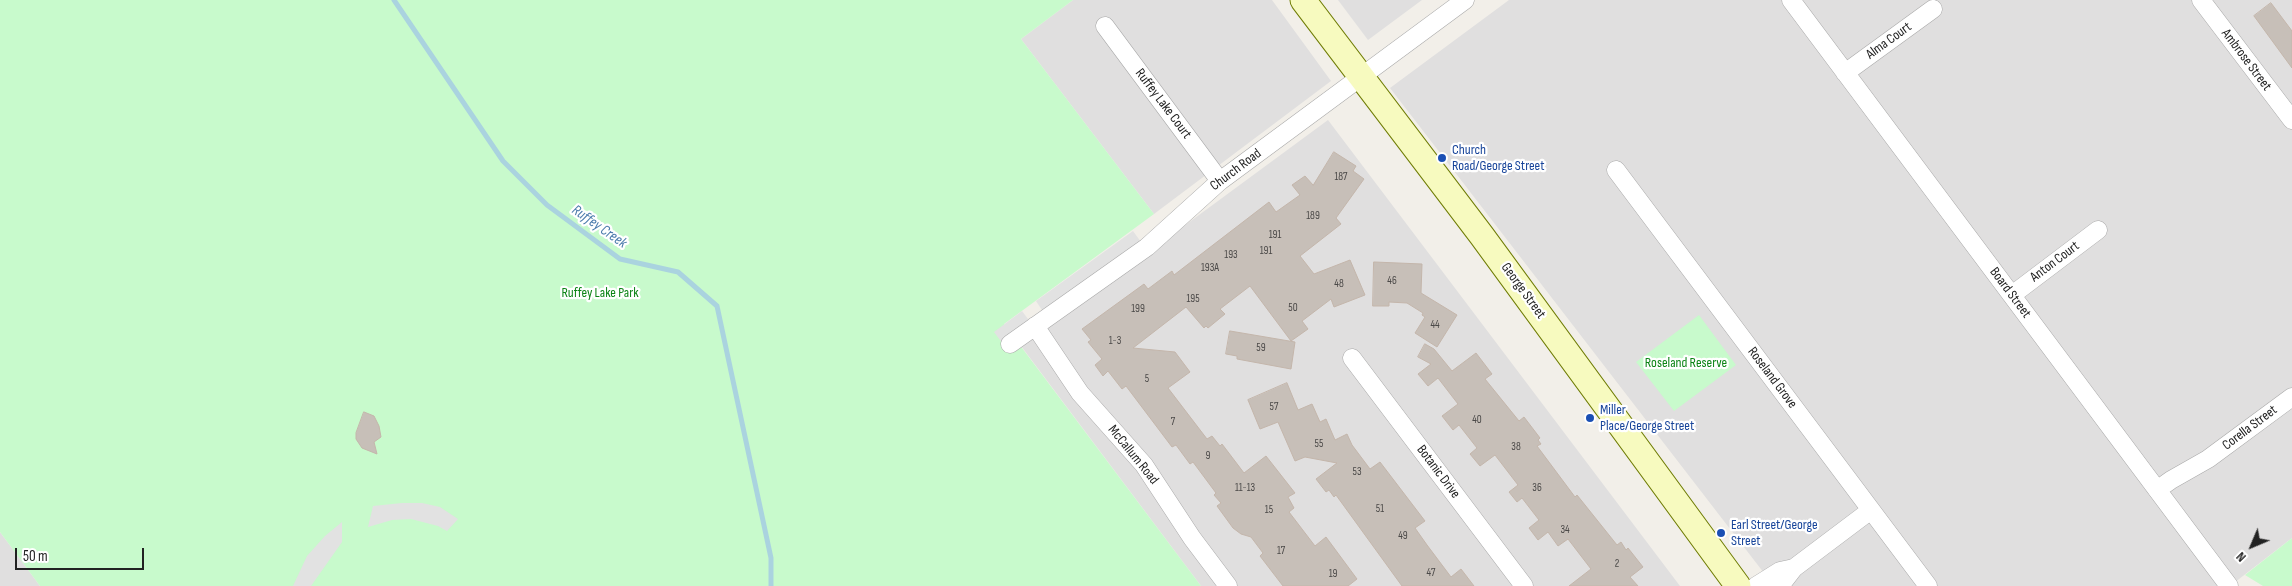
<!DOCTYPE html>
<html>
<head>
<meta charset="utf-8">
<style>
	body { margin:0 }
	#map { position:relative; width:2292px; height:586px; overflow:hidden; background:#f2efe9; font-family:"Sofia Sans Condensed",sans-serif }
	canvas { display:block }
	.north { position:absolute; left:2227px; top:521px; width:50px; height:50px; -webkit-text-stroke:4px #fff; paint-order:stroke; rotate:225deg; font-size:14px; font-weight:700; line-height:20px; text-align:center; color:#222 }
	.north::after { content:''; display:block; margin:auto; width:18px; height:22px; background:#222; clip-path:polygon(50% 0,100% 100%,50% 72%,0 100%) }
	.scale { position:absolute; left:15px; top:548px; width:129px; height:22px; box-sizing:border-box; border:2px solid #222; border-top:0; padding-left:6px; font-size:15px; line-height:18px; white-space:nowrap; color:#222; -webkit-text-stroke:4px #fff; paint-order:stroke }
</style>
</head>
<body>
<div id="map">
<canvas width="2292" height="586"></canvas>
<div class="north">N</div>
<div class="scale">50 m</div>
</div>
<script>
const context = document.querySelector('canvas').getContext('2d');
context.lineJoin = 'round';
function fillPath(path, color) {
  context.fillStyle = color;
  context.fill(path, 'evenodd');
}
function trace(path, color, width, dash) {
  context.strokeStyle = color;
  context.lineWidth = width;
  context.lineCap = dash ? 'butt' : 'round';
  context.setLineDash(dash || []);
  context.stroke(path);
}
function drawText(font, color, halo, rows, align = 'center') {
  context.font = font + ' "Sofia Sans Condensed",sans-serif';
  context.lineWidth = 4.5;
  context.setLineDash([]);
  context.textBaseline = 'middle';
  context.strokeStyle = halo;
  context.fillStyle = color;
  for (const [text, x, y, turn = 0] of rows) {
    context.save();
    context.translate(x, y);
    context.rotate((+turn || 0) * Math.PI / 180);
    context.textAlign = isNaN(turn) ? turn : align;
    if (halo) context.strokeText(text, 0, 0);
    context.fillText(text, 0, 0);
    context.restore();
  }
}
const residential = new Path2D(`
	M 1073,0 L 1272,0 L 1331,81 L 1154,214 L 1021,39 Z
	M 1338,0 L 1422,0 L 1368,40 Z
	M 1509,0 L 2292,0 L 2292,538 L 2230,586 L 1774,586 L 1390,88 Z
	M 1328,120 L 1680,586 L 1201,586 L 1021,346 Z
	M 0,532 L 40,586 L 0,586 Z`);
const park = new Path2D(`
	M 0,0 L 1073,0 L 1021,39 L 1154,214 L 1004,324 L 1201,586 L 40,586 L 0,532 Z
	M 1699,315 L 1736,365 L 1674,411 L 1636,362 Z
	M 2292,538 L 2292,586 L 2263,586 L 2245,575 Z`);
const parking = new Path2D(`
	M 1133,231 L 1141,242 L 1044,313 L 1036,301 Z
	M 1022,311 L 1031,323 L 1003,344 L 994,332 Z
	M 402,503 L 422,503 L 440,507 L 458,519 L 447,531 L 438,526 L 411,519 L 392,520 L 368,527 L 373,506 Z
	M 342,522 L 342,542 L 311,586 L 293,586 L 307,556 L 325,536 Z`);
const stream = new Path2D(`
	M 394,0 L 503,161 L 547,205 L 620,259 L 678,272 L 717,306 L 771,558 L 771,586`);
const building = new Path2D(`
	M 2271,3 L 2292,31 L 2292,68 L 2254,16 Z
	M 1334,152 L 1356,166 L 1353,171 L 1364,179 L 1336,218 L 1341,224 L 1300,256 L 1314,274 L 1350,260 L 1365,295 L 1334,307 L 1331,299 L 1302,321 L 1308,329 L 1291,341 L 1250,286 L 1220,309 L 1225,314 L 1208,328 L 1206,326 L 1204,328 L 1186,307 L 1133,348 L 1175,352 L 1190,372 L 1168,388 L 1207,439 L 1212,436 L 1220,446 L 1222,444 L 1244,473 L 1266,456 L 1295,493 L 1288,497 L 1294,508 L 1289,512 L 1315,546 L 1326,537 L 1357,579 L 1348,586 L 1283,586 L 1260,556 L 1263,553 L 1251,537 L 1241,534 L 1233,528 L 1217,506 L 1221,503 L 1214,495 L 1216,493 L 1193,462 L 1190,464 L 1176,445 L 1172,447 L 1126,386 L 1122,389 L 1108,371 L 1103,376 L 1095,365 L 1102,359 L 1088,342 L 1091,340 L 1082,329 L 1144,284 L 1148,289 L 1172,271 L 1174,275 L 1269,202 L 1276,212 L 1300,195 L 1292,185 L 1305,176 L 1313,185 Z
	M 1374,262 L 1422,264 L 1421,293 L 1457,315 L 1437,347 L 1415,333 L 1425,317 L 1422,315 L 1423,313 L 1407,303 L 1389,302 L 1389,306 L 1373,306 Z
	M 1230,331 L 1295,342 L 1291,369 L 1237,359 L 1237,356 L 1226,354 Z
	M 1425,344 L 1434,349 L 1452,371 L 1476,353 L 1492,374 L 1485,379 L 1519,421 L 1524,417 L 1540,438 L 1538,440 L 1541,444 L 1537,446 L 1575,497 L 1577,495 L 1617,545 L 1621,542 L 1626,550 L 1628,548 L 1643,567 L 1630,577 L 1638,586 L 1569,586 L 1591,569 L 1568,539 L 1558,546 L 1548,532 L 1538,540 L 1529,528 L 1539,520 L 1522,498 L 1517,502 L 1509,492 L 1518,485 L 1495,455 L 1480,466 L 1470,454 L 1477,448 L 1459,425 L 1453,430 L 1442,416 L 1458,404 L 1438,378 L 1428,386 L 1418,374 L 1431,364 L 1418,357 Z
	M 1287,383 L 1298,410 L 1312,404 L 1320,422 L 1326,419 L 1335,440 L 1347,434 L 1352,445 L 1370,469 L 1380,462 L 1425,521 L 1415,528 L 1427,545 L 1451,577 L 1461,569 L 1474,586 L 1402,586 L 1336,495 L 1334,497 L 1329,490 L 1326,492 L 1316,479 L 1337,463 L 1305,457 L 1295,461 L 1278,422 L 1260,429 L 1248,400 Z
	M 364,412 L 374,416 L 379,426 L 381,437 L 374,442 L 377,454 L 362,448 L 356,439 L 356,433 Z`);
const minor = new Path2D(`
	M 1791,0 L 2229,586
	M 2201,0 L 2292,120
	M 1105,26 L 1220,181
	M 1845,73 L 1933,9
	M 1616,170 L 1928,586
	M 2012,295 L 2098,230
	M 1035,326 L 1080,393 L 1144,465 L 1192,538 L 1228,586
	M 1010,344 L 1147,247 L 1220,181 L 1465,0
	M 1352,358 L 1524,586
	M 2157,490 L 2171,480 L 2208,459 L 2292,397
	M 1756,586 L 1780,571 L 1794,568
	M 1780,586 L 1794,568 L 1871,510`);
const secondary = new Path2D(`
	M 1303,0 L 1482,236 L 1738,586`);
const markers = [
	[1442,158,5,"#1a4fb4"],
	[1590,418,5,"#1a4fb4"],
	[1721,533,5,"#1a4fb4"]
];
const numberNames = [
	["187",1341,177],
	["189",1313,216],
	["191",1275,235],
	["191",1266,251],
	["193",1231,255],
	["193A",1210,268],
	["46",1392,281],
	["48",1339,284],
	["195",1193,299],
	["50",1293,308],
	["199",1138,309],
	["44",1435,325],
	["1-3",1115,341],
	["59",1261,348],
	["5",1147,379],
	["57",1274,407],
	["40",1477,420],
	["7",1173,422],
	["55",1319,444],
	["38",1516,447],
	["9",1208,456],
	["53",1357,472],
	["11-13",1245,488],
	["36",1537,488],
	["51",1380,509],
	["15",1269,510],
	["34",1565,530],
	["49",1403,536],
	["17",1281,551],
	["2",1617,564],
	["47",1431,573],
	["19",1333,574]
];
const streetNames = [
	["Alma Court",1889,41,-36],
	["Ambrose Street",2246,60,53],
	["Ruffey Lake Court",1163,104,53],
	["Church Road",1236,170,-37],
	["Anton Court",2055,262,-37],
	["George Street",1523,291,54],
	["Board Street",2010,293,53],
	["Roseland Grove",1772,378,53],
	["Corella Street",2250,428,-37],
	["McCallum Road",1133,455,51],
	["Botanic Drive",1438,472,53]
];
const transitNames = [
	["Church",1452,150],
	["Road/George Street",1452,166],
	["Miller",1600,410],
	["Place/George Street",1600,426],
	["Earl Street/George",1731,525],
	["Street",1731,541]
];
const parkNames = [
	["Ruffey Lake Park",600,293],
	["Roseland Reserve",1686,363]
];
const waterNames = [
	["Ruffey Creek",599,227,35]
];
fillPath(residential, '#e0dfdf');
fillPath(park, '#c8facc');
fillPath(parking, '#e2e2e2');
trace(stream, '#aad3df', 5);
fillPath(building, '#c7bfb8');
trace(building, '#c4b6ab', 1);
trace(minor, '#a9a9a9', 19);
trace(secondary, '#707d05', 27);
trace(minor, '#fff', 18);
trace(secondary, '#f7fabf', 25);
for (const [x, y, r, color] of markers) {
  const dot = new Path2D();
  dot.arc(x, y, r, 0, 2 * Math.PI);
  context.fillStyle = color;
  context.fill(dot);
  trace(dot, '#fff', 2);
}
drawText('11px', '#4b4948', null, numberNames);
drawText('14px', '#222', '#fff', streetNames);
drawText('14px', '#164399', '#fff', transitNames, 'left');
drawText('14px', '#0c8416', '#fff', parkNames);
drawText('italic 15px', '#4a7aab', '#fff', waterNames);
</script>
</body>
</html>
